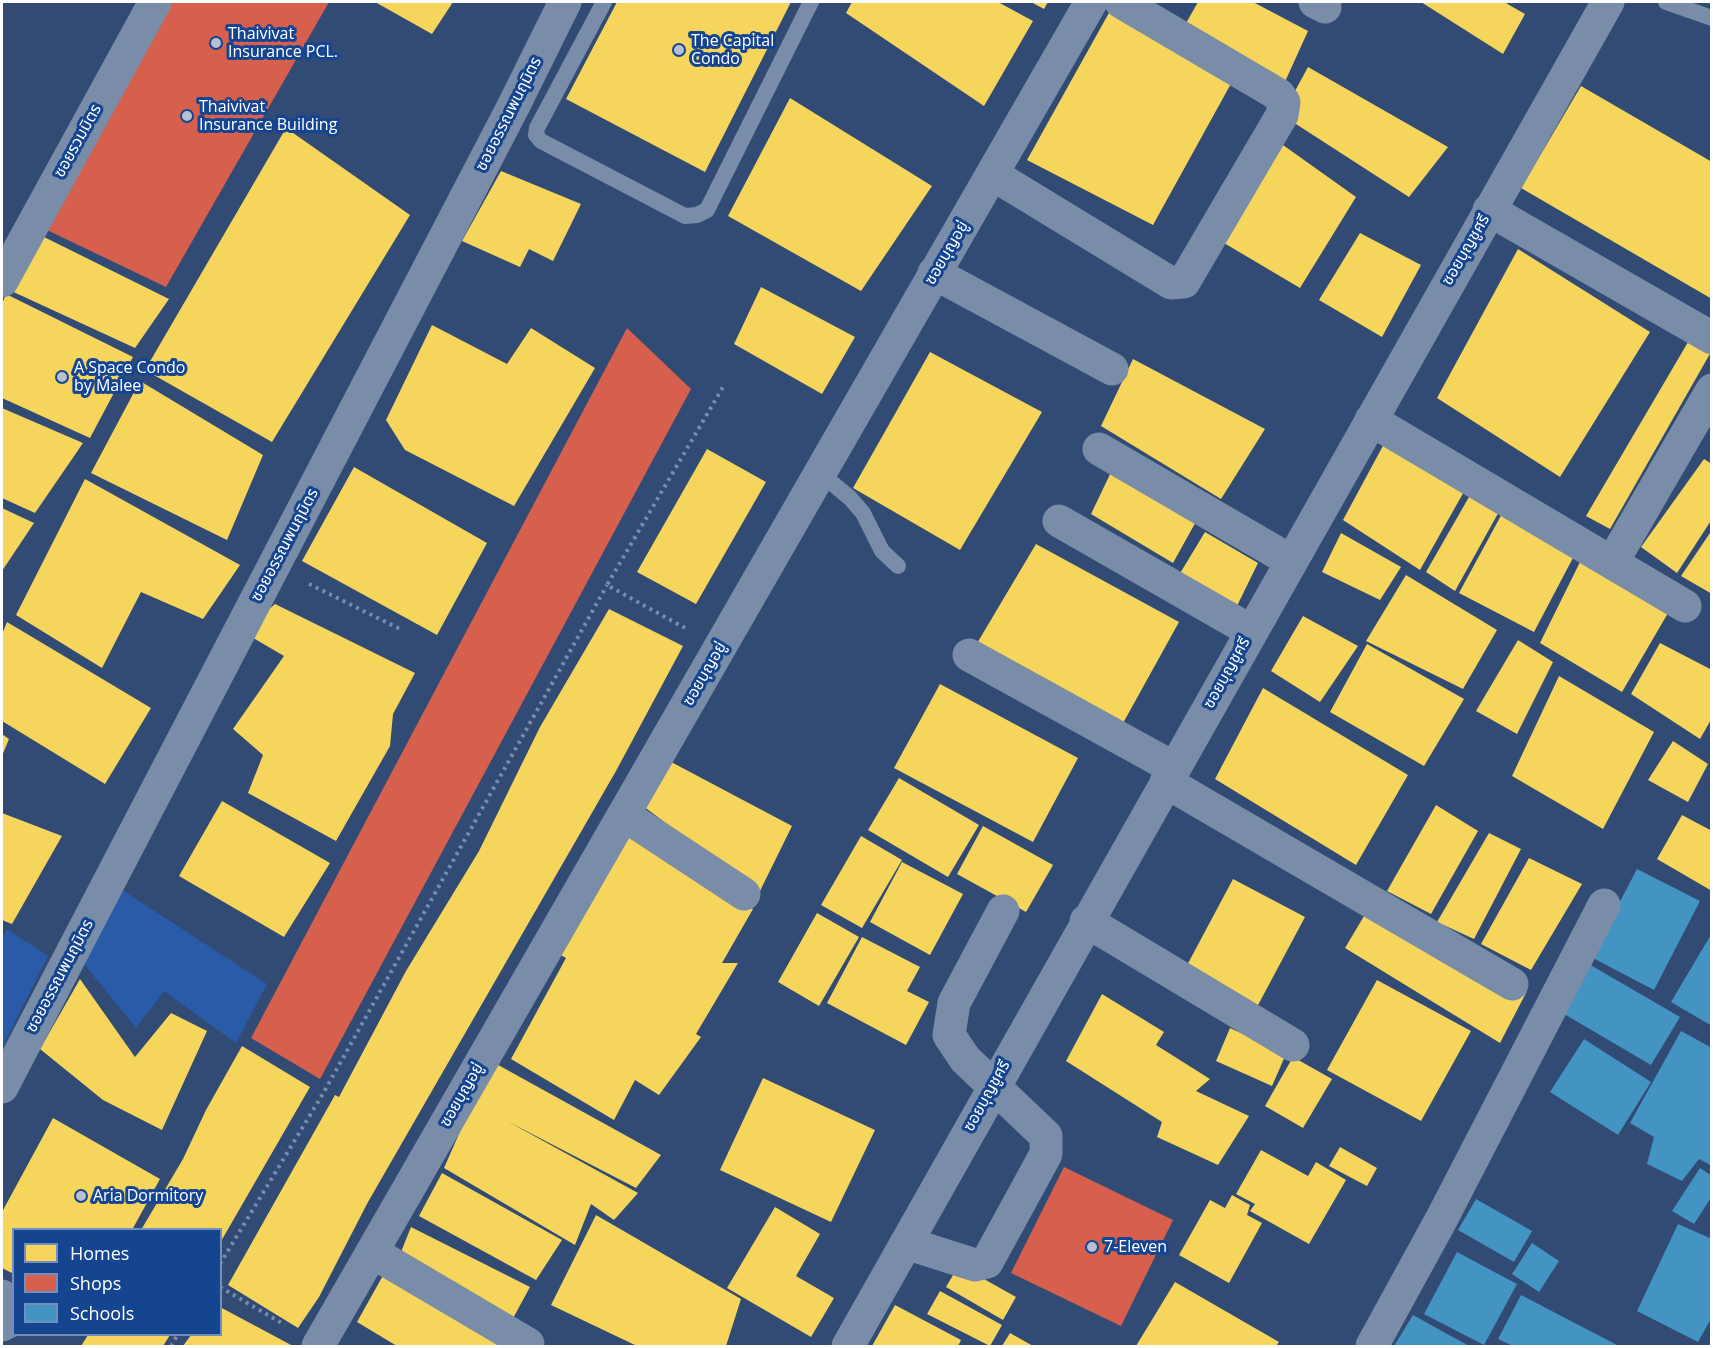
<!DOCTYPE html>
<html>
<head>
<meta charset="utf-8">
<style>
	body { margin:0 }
	#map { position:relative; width:1713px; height:1348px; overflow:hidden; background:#314b75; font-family:"Open Sans",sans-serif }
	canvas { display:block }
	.frame { position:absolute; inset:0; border:3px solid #fff; pointer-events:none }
	.legend { position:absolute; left:12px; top:1228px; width:210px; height:108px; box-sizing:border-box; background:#154591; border:2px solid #738fbd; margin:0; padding:8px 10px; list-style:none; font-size:18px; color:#fff }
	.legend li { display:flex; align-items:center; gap:12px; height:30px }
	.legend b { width:30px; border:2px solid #738fbd }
</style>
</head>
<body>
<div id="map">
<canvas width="1713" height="1348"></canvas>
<div class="frame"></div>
<ul class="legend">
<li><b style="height:16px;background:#f6d55c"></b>Homes</li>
<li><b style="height:16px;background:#d6604d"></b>Shops</li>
<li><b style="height:16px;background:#4393c3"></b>Schools</li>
</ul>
</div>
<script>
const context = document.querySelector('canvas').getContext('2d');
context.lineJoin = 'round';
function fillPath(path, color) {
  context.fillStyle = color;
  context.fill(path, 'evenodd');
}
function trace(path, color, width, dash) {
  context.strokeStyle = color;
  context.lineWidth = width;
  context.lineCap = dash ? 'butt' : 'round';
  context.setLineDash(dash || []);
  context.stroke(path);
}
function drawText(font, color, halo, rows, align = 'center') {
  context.font = font + ' "Open Sans","Noto Sans Thai",sans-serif';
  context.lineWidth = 6;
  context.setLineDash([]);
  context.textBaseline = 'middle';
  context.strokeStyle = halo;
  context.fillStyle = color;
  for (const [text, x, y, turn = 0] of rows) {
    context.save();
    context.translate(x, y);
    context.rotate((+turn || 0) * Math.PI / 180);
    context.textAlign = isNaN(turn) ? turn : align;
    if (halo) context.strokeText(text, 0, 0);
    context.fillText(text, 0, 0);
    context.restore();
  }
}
const green = new Path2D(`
	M 119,888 L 267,984 L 236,1043 L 164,991 L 136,1028 L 84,964 Z
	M 7,929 L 48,956 L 2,1048 L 2,937 Z`);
const homes = new Path2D(`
	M 375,2 L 453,2 L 432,34 Z
	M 617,2 L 791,2 L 705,172 L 566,99 Z
	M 852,2 L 998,2 L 1033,21 L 984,106 L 846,13 Z
	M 1031,2 L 1048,2 L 1044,9 Z
	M 1198,2 L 1253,2 L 1308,31 L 1279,95 L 1185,25 Z
	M 1421,2 L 1504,2 L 1525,14 L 1503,54 Z
	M 1110,11 L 1233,80 L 1153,225 L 1027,160 Z
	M 1308,67 L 1448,147 L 1409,197 L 1282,115 Z
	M 1581,86 L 1712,162 L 1712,299 L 1521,188 Z
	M 790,98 L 932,186 L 861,291 L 728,216 Z
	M 286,128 L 410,215 L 272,442 L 145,370 Z
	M 1283,145 L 1356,197 L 1300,288 L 1224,243 Z
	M 501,171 L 581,204 L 553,261 L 529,249 L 520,267 L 462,241 Z
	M 1360,233 L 1421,265 L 1382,337 L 1319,300 Z
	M 40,235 L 169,299 L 135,348 L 7,289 Z
	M 1518,249 L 1650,332 L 1560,477 L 1437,398 Z
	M 761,287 L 855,337 L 822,394 L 734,344 Z
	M 6,294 L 133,357 L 90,438 L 2,398 L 2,304 Z
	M 432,325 L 507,364 L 531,328 L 595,368 L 514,506 L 405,450 L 386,420 Z
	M 1691,337 L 1711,352 L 1610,529 L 1586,516 Z
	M 930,352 L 1042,412 L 960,550 L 853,488 Z
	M 1133,359 L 1265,429 L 1221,499 L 1101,426 Z
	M 140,381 L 263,455 L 227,540 L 91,473 Z
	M 2,408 L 83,443 L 35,513 L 2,498 Z
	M 1385,442 L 1466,488 L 1420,570 L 1343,520 Z
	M 707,449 L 766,482 L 696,604 L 637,572 Z
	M 1704,459 L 1712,464 L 1712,519 L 1677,573 L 1641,547 Z
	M 354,467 L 487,543 L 437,635 L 302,561 Z
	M 1113,468 L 1198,518 L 1173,563 L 1091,514 Z
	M 85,479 L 240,565 L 203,619 L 141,592 L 102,668 L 16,615 Z
	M 1473,490 L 1501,508 L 1455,591 L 1426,572 Z
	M 2,508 L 34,523 L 2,571 Z
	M 1504,510 L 1575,554 L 1534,632 L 1459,593 Z
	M 1712,530 L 1712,594 L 1681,576 Z
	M 1205,532 L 1258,563 L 1237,606 L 1179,575 Z
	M 1341,533 L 1401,567 L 1380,600 L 1322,572 Z
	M 1036,544 L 1179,622 L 1122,725 L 976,645 Z
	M 1582,558 L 1668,613 L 1622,692 L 1540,643 Z
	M 1406,575 L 1497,630 L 1463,689 L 1366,641 Z
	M 275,604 L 415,673 L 393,714 L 390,746 L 336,841 L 248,793 L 263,755 L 233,729 L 284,656 L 243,632 Z
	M 609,609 L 683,646 L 616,771 L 368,1202 L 319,1297 L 298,1328 L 228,1285 L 335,1095 L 339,1097 L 406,971 L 479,851 L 540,727 Z
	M 1303,616 L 1358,646 L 1320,702 L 1271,671 Z
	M 7,622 L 151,708 L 105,784 L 2,721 L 2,634 Z
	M 1518,640 L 1553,662 L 1517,734 L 1476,711 Z
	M 1660,643 L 1712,670 L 1712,718 L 1700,739 L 1631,694 Z
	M 1367,644 L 1464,699 L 1424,766 L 1330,712 Z
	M 1559,676 L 1654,732 L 1603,829 L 1512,776 Z
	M 940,684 L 1078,758 L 1033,842 L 894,768 Z
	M 1263,688 L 1408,775 L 1356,865 L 1215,779 Z
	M 2,734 L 9,739 L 2,756 Z
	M 1673,741 L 1708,764 L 1688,802 L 1648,780 Z
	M 658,755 L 792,826 L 759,893 L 639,803 Z
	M 899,778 L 979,825 L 948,877 L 868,830 Z
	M 222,801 L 330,863 L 284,937 L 179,876 Z
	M 1436,805 L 1478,831 L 1431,914 L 1387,891 Z
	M 2,813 L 62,836 L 12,924 L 2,920 Z
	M 1682,815 L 1712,831 L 1712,891 L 1657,859 Z
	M 983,826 L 1053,865 L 1026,912 L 957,874 Z
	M 1489,833 L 1521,849 L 1474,939 L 1437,922 Z
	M 861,836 L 902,860 L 862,928 L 821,905 Z
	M 628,837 L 753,909 L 722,963 L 738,963 L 696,1034 L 701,1037 L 659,1095 L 635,1080 L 614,1120 L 511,1059 L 566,958 L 559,954 Z
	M 1529,858 L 1582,884 L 1531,970 L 1481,944 Z
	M 902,862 L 963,894 L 930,955 L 870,922 Z
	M 1233,879 L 1305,917 L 1257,1007 L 1185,969 Z
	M 1370,906 L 1527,991 L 1500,1043 L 1345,948 Z
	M 817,913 L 859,937 L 819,1006 L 778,982 Z
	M 862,937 L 920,967 L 907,991 L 929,1002 L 906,1045 L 827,1003 Z
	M 80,979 L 135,1057 L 171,1013 L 207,1031 L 162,1130 L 103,1100 L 40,1049 Z
	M 1377,980 L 1471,1031 L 1421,1121 L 1327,1070 Z
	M 1102,994 L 1164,1032 L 1156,1045 L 1210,1079 L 1196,1091 L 1249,1116 L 1218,1165 L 1157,1137 L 1162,1122 L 1066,1061 Z
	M 1230,1028 L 1286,1054 L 1272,1086 L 1216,1061 Z
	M 242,1046 L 310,1087 L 220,1243 L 220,1230 L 141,1230 L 183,1159 L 206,1110 Z
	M 1293,1057 L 1332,1079 L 1303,1128 L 1265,1106 Z
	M 491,1061 L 661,1155 L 636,1188 L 507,1121 L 638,1193 L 614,1220 L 591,1204 L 575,1245 L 444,1168 Z
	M 763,1078 L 875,1130 L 831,1222 L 720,1170 Z
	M 53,1118 L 160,1179 L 132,1230 L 14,1230 L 14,1274 L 2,1268 L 2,1212 Z
	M 1340,1147 L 1377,1168 L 1367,1186 L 1329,1166 Z
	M 1261,1150 L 1308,1176 L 1316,1162 L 1346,1180 L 1309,1244 L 1250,1211 L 1255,1204 L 1236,1194 Z
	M 442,1173 L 562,1240 L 536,1280 L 419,1216 Z
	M 1232,1195 L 1250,1205 L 1247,1215 L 1262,1223 L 1229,1283 L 1179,1255 L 1210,1200 L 1225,1208 Z
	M 775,1207 L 820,1234 L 796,1276 L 834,1298 L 811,1337 L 727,1288 Z
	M 596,1215 L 741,1299 L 726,1346 L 637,1346 L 551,1305 Z
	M 411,1227 L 530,1287 L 511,1322 L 399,1257 Z
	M 390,1263 L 500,1346 L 397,1346 L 357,1322 Z
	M 959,1265 L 1016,1297 L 1003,1320 L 946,1287 Z
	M 1175,1282 L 1279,1342 L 1276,1346 L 1136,1346 Z
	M 940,1291 L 1002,1325 L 990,1346 L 927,1314 Z
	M 895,1305 L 961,1340 L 958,1346 L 872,1346 Z
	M 220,1307 L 293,1346 L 183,1346 L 191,1335 L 220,1335 Z
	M 1010,1333 L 1033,1346 L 1002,1346 Z
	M 88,1335 L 170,1335 L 163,1346 L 81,1346 Z`);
const shops = new Path2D(`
	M 172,2 L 329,2 L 166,287 L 47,230 Z
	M 627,328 L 691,389 L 320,1079 L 251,1038 Z
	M 1064,1167 L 1173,1220 L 1121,1326 L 1011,1273 Z`);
const schools = new Path2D(`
	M 1637,869 L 1700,901 L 1654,990 L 1591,957 Z
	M 1712,933 L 1712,1026 L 1671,1002 Z
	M 1587,963 L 1680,1017 L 1651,1065 L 1559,1011 Z
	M 1681,1031 L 1712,1048 L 1712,1166 L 1699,1159 L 1682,1181 L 1647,1164 L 1654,1137 L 1630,1123 Z
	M 1584,1039 L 1651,1082 L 1618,1135 L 1550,1092 Z
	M 1700,1168 L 1712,1176 L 1712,1196 L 1694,1224 L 1672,1211 Z
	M 1476,1199 L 1532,1231 L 1514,1262 L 1458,1230 Z
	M 1678,1224 L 1712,1239 L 1712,1317 L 1698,1342 L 1637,1311 Z
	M 1532,1243 L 1559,1261 L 1539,1292 L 1512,1274 Z
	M 1457,1252 L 1517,1284 L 1484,1345 L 1424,1314 Z
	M 1521,1295 L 1619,1346 L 1513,1346 L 1498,1339 Z
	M 1413,1315 L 1469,1346 L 1394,1346 Z`);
const path = new Path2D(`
	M 309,584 L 402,630
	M 685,628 L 607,585 L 723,387
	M 220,1264 L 324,1092 L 607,585
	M 220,1287 L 285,1325
	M 171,1346 L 178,1334`);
const service = new Path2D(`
	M 604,2 L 537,128 L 536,135 L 541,141 L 685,216 L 697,215 L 707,210 L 811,2
	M 1666,2 L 1712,18
	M 820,473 L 850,498 L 863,513 L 882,551 L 898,566`);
const minor = new Path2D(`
	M 1315,2 L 1325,7
	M 992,174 L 1171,283 L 1184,282 L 1282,115 L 1284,102 L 1279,95 L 1121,2
	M 1489,210 L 1712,338
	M 934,273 L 1112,369
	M 2,281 L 155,2
	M 1371,420 L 1685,606
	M 1099,449 L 1291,561
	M 1059,521 L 1251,631
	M 1613,561 L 1712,390
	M 969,655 L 1174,768
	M 1166,782 L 1512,984
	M 624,815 L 744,894
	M 1086,921 L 1293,1045
	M 2,1087 L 513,107 L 565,2
	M 906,1243 L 975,1265 L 987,1262 L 1046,1154 L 1046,1136 L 965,1059 L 949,1035 L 954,1003 L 1003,911
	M 372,1252 L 528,1344
	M 2,1296 L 13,1306 L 10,1321 L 2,1325
	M 318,1346 L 1091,2
	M 848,1346 L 1608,2
	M 1372,1346 L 1441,1220 L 1604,905`);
const markers = [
	[216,43,6,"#b7c0cf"],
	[679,50,6,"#b7c0cf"],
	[187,116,6,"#b7c0cf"],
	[62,377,6,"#b7c0cf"],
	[81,1196,6,"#b7c0cf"],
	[1092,1247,6,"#b7c0cf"]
];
const poiNames = [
	["Thaivivat",228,34],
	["Insurance PCL.",228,52],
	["The Capital",691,41],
	["Condo",691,59],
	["Thaivivat",199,107],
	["Insurance Building",199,125],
	["A Space Condo",74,368],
	["by Malee",74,386],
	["Aria Dormitory",93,1196],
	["7-Eleven",1104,1247]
];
const streetNames = [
	["ซอยอรรณพนฤมิตร",509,114,-63],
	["ซอยรวมมิตร",78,141,-61],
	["ซอยบุญชูศรี",1466,250,-60],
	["ซอยบุญอยู่",947,253,-60],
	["ซอยอรรณพนฤมิตร",285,545,-62],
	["ซอยบุญชูศรี",1227,673,-61],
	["ซอยบุญอยู่",705,674,-60],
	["ซอยอรรณพนฤมิตร",60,976,-62],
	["ซอยบุญอยู่",462,1095,-60],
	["ซอยบุญชูศรี",987,1096,-61]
];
fillPath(green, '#295ba8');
fillPath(homes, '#f6d55c');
fillPath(shops, '#d6604d');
fillPath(schools, '#4393c3');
trace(path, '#798ca8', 4, [3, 4.5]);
trace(service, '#798ca8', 16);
trace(minor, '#798ca8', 33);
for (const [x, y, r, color] of markers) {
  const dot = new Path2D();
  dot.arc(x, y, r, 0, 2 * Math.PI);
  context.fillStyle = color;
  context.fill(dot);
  trace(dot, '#154591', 2);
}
drawText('16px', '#fff', '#154591', poiNames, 'left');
drawText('16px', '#fff', '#154591', streetNames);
</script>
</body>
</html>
